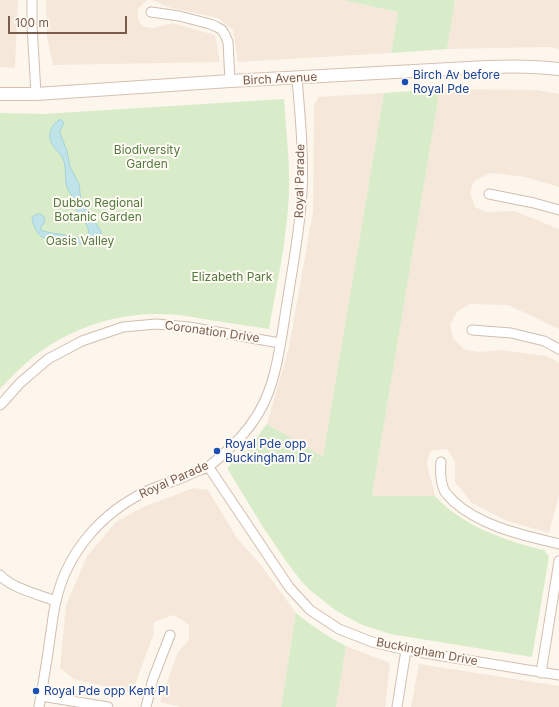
<!DOCTYPE html>
<html>
<head>
<meta charset="utf-8">
<style>
	body { margin:0 }
	#map { position:relative; width:559px; height:707px; overflow:hidden; background:#fdf6ec; font-family:Inter,sans-serif }
	canvas { display:block }
	.scale { position:absolute; left:8px; top:16px; width:119px; height:18px; box-sizing:border-box; border:2px solid #7a5c4d; border-top:0; padding-left:5px; font-size:12px; line-height:14px; white-space:nowrap; color:#7a5c4d; -webkit-text-stroke:3px #fffaf3; paint-order:stroke }
</style>
</head>
<body>
<div id="map">
<canvas width="559" height="707"></canvas>
<div class="scale">100 m</div>
</div>
<script>
const context = document.querySelector('canvas').getContext('2d');
context.lineJoin = 'round';
function fillPath(path, color) {
  context.fillStyle = color;
  context.fill(path, 'evenodd');
}
function trace(path, color, width, dash) {
  context.strokeStyle = color;
  context.lineWidth = width;
  context.lineCap = dash ? 'butt' : 'round';
  context.setLineDash(dash || []);
  context.stroke(path);
}
function drawText(font, color, halo, rows, align = 'center') {
  context.font = font + ' Inter,sans-serif';
  context.lineWidth = 4;
  context.setLineDash([]);
  context.textBaseline = 'middle';
  context.strokeStyle = halo;
  context.fillStyle = color;
  for (const [text, x, y, turn = 0] of rows) {
    context.save();
    context.translate(x, y);
    context.rotate((+turn || 0) * Math.PI / 180);
    context.textAlign = isNaN(turn) ? turn : align;
    if (halo) context.strokeText(text, 0, 0);
    context.fillText(text, 0, 0);
    context.restore();
  }
}
const residential = new Path2D(`
	M 0,0 L 18,0 L 15,68 L 0,67 Z
	M 46,0 L 147,0 L 138,9 L 138,18 L 142,26 L 153,28 L 172,23 L 215,35 L 220,62 L 53,65 L 47,38 Z
	M 152,0 L 342,0 L 398,12 L 391,53 L 238,62 L 233,30 L 218,18 L 168,7 Z
	M 455,0 L 559,0 L 559,49 L 549,47 L 447,49 Z
	M 440,89 L 537,90 L 559,94 L 559,187 L 525,177 L 491,173 L 474,181 L 470,192 L 475,207 L 486,212 L 515,211 L 559,229 L 559,329 L 508,305 L 470,304 L 457,312 L 450,324 L 453,338 L 465,350 L 481,352 L 499,350 L 547,356 L 559,363 L 559,495 L 549,533 L 507,521 L 472,503 L 455,482 L 455,461 L 447,449 L 431,451 L 427,461 L 429,474 L 433,486 L 435,496 L 372,496 Z
	M 384,93 L 323,458 L 267,424 L 289,347 L 313,211 L 314,106 L 318,97 Z
	M 193,488 L 208,490 L 237,538 L 260,564 L 296,613 L 281,707 L 181,707 L 160,702 L 178,652 L 189,640 L 189,625 L 174,615 L 154,622 L 153,636 L 132,693 L 74,679 L 60,668 L 66,605 L 87,556 L 116,522 L 141,508 Z
	M 346,646 L 390,663 L 385,707 L 336,707 Z
	M 419,664 L 559,686 L 559,707 L 411,707 Z`);
const green = new Path2D(`
	M 342,0 L 455,0 L 447,49 L 391,53 L 398,12 Z
	M 440,89 L 372,496 L 435,496 C 461,525 507,542 544,550 L 549,557 L 532,657 L 390,634 L 360,624 L 335,610 L 310,590 L 302,582 L 288,564 L 263,527 L 227,468 L 249,448 L 267,424 L 323,457 L 384,93 Z
	M 284,99 C 286,130 290,162 289,193 C 287,239 277,284 269,329 C 249,326 229,323 209,320 C 193,317 177,314 160,314 C 115,313 69,329 33,357 C 21,367 10,378 0,389 L 0,113 L 43,114 Z
	M 296,613 C 312,626 328,637 346,646 L 336,707 L 281,707 Z`);
const water = new Path2D(`
	M 59,120 L 62,120 C 65,125 62,126 60,131 L 60,133 L 67,151 L 70,167 L 79,184 L 81,201 L 101,231 L 101,242 L 97,245 L 91,245 L 42,237 C 37,234 32,223 32,217 L 37,214 C 43,214 46,217 44,224 L 41,226 L 40,229 L 43,231 L 52,233 L 82,238 L 86,237 L 89,234 C 88,223 83,220 78,212 C 75,208 74,202 73,198 C 71,194 68,191 67,187 C 64,178 67,168 63,159 C 61,153 55,150 52,144 C 47,135 51,125 59,120 Z`);
const street = new Path2D(`
	M 32,0 L 32,25 L 36,94
	M 151,12 L 179,16 L 210,24 L 217,27 L 222,30 L 225,35 L 228,42 L 230,81
	M 489,194 L 534,203 L 559,210
	M 472,330 L 511,333 L 544,341 L 559,349
	M 0,405 L 4,401 L 20,383 L 48,359 L 82,341 L 123,327 L 156,324 L 189,327 L 280,343
	M 441,462 C 440,472 440,482 445,492 C 447,495 451,498 453,501 C 482,527 523,535 559,544
	M 208,466 L 289,587 L 310,610 L 339,629 L 372,642 L 406,650 L 559,675
	M 0,575 C 11,588 40,595 56,601
	M 541,673 L 559,561
	M 41,696 L 108,707
	M 39,707 C 43,684 47,661 50,638 C 52,626 53,613 56,601 C 67,552 102,512 147,491 C 163,484 180,480 195,472 C 200,470 205,469 209,466 C 219,459 230,448 239,439 C 253,424 265,404 271,385 C 279,361 282,334 286,309 C 292,270 300,231 302,192 C 304,155 300,115 297,78
	M 146,707 L 153,679 L 170,635
	M 397,707 L 406,650`);
const secondary = new Path2D(`
	M 0,94 L 36,94 L 230,81 L 487,67 C 511,66 535,66 559,69`);
const markers = [
	[405,82,4,"#1a4fb4"],
	[217,451,4,"#1a4fb4"],
	[36,691,4,"#1a4fb4"]
];
const transitNames = [
	["Birch Av before",413,75],
	["Royal Pde",413,89],
	["Royal Pde opp",225,444],
	["Buckingham Dr",225,458],
	["Royal Pde opp Kent Pl",44,691]
];
const streetNames = [
	["Birch Avenue",280,79,-3],
	["Royal Parade",300,181,-89],
	["Coronation Drive",212,332,8],
	["Royal Parade",174,480,-24],
	["Buckingham Drive",427,652,11]
];
const parkNames = [
	["Biodiversity",147,150],
	["Garden",147,164],
	["Dubbo Regional",98,203],
	["Botanic Garden",98,217],
	["Oasis Valley",80,241],
	["Elizabeth Park",232,277]
];
fillPath(residential, '#f5e8da');
fillPath(green, '#d8ecc9');
fillPath(water, '#bfe3e8');
trace(water, '#a5d3da', 1);
trace(street, '#d1beb0', 11);
trace(secondary, '#d6c0b0', 14);
trace(street, '#fff', 9);
trace(secondary, '#fff', 12);
for (const [x, y, r, color] of markers) {
  const dot = new Path2D();
  dot.arc(x, y, r, 0, 2 * Math.PI);
  context.fillStyle = color;
  context.fill(dot);
  trace(dot, '#fffaf3', 1.5);
}
drawText('12px', '#164399', '#fffaf3', transitNames, 'left');
drawText('12px', '#7a5c4d', '#fffaf3', streetNames);
drawText('12px', '#537a41', '#fffaf3', parkNames);
</script>
</body>
</html>
